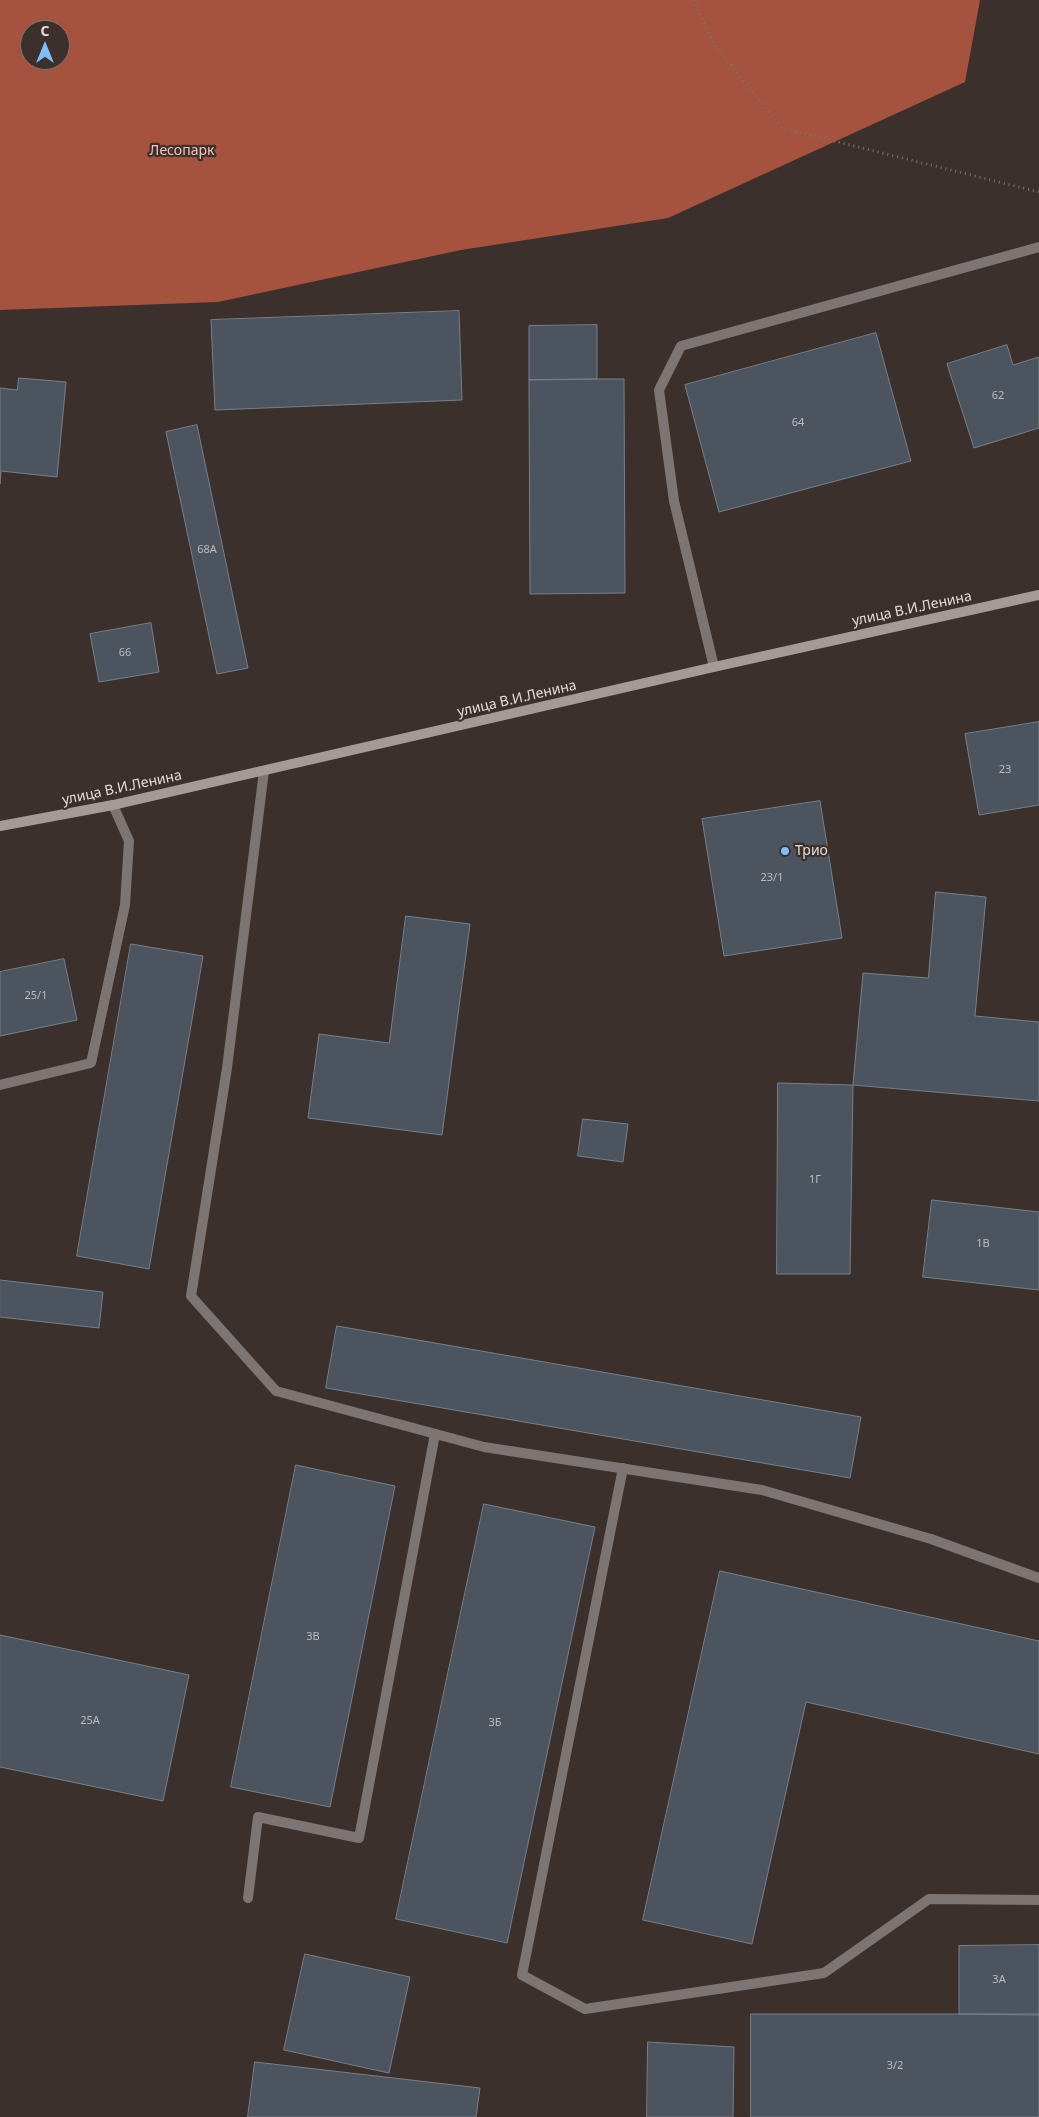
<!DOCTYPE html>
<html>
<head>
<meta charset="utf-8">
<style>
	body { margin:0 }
	#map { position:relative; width:1039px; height:2117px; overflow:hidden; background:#3c302c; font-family:"Noto Sans",sans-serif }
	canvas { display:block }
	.north { position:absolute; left:20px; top:20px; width:50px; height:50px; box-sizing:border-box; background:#3c302c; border:1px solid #807572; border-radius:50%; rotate:0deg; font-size:14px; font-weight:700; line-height:20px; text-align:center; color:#e5dcda }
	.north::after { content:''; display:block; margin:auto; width:18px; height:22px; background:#7ebdf9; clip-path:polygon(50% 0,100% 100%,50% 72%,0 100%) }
</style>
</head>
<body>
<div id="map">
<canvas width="1039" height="2117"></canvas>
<div class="north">С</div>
</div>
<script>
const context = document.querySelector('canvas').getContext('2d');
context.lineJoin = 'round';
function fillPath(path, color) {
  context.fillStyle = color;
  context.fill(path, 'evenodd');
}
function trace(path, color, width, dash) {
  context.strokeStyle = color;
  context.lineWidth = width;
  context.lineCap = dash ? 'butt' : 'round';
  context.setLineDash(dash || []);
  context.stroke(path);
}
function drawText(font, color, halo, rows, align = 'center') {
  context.font = font + ' "Noto Sans",sans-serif';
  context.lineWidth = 4.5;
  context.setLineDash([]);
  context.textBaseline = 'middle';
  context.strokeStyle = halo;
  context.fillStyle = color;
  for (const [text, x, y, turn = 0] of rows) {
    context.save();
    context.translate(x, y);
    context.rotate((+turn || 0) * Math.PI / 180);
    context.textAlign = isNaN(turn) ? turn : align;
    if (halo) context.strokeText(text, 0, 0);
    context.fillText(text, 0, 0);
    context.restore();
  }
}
const forest = new Path2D(`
	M 0,0 L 980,0 L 965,82 L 668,218 L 461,250 L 218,302 L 0,310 ZM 30,30 L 60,30 L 60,60 L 30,60 Z`);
const building = new Path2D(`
	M 459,311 L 462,400 L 215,410 L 211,320 Z
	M 597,325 L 597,379 L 529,380 L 529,326 Z
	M 876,333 L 911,461 L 719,512 L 685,385 Z
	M 1007,345 L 1013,365 L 1039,357 L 1039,428 L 974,448 L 947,364 Z
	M 19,378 L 66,382 L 57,477 L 1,471 L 0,484 L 0,388 L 17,390 Z
	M 597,379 L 624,379 L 625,593 L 530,594 L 529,380 Z
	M 197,425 L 248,668 L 217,674 L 166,432 Z
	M 151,623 L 159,672 L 99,682 L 90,634 Z
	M 1039,722 L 1039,805 L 979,815 L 965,734 Z
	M 820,801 L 842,938 L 724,956 L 702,819 Z
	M 936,892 L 986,897 L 975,1016 L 1039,1022 L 1039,1101 L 853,1085 L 863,973 L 928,978 Z
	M 406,916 L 470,924 L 442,1135 L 308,1118 L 319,1034 L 389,1043 Z
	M 131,944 L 203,956 L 149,1269 L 77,1256 Z
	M 64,959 L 77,1020 L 0,1036 L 0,972 Z
	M 778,1083 L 853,1085 L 850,1274 L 777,1274 Z
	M 583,1119 L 628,1124 L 623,1162 L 578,1156 Z
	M 932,1200 L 1039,1212 L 1039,1290 L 923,1277 Z
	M 0,1280 L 103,1292 L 99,1328 L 0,1317 Z
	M 337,1326 L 861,1417 L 850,1478 L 326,1388 Z
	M 296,1465 L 395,1486 L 330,1807 L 231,1787 Z
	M 484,1504 L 595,1527 L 507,1943 L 396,1919 Z
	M 720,1571 L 1039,1641 L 1039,1754 L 806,1702 L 752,1944 L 643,1920 Z
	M 0,1635 L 189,1675 L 163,1801 L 0,1767 Z
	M 1039,1945 L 1039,2015 L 959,2014 L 959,1946 Z
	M 305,1954 L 410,1977 L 389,2073 L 284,2050 Z
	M 751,2014 L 1039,2014 L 1039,2117 L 751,2117 Z
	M 648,2042 L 734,2047 L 733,2117 L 647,2117 Z
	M 255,2062 L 480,2088 L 476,2117 L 248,2117 Z`);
const path = new Path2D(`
	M 694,0 L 713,43 L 782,128 L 1039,192`);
const lane = new Path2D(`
	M 714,667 L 674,501 L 659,390 L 681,346 L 1039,247
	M 264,771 L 227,1068 L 191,1296 L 276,1391 L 484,1447 L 762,1490 L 931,1539 L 1039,1578
	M 0,1085 L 91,1063 L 125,905 L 129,841 L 113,805
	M 623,1468 L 522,1975 L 585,2009 L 824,1973 L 929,1899 L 1039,1900
	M 248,1898 L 258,1817 L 359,1838 L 435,1434`);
const secondary = new Path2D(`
	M 0,826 L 113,805 L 714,667 L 1039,595`);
const markers = [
	[785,851,5,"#7ebdf9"]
];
const numberNames = [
	["62",998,396],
	["64",798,423],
	["68А",207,550],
	["66",125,653],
	["23",1005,770],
	["23/1",772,878],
	["25/1",36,996],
	["1Г",815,1180],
	["1В",983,1244],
	["3В",313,1637],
	["25А",90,1721],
	["3Б",495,1723],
	["3А",999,1980],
	["3/2",895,2066]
];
const parkNames = [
	["Лесопарк",182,151]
];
const streetNames = [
	["улица В.И.Ленина",912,609,-12],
	["улица В.И.Ленина",517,699,-13],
	["улица В.И.Ленина",122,788,-12]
];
const poiNames = [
	["Трио",795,851]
];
fillPath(forest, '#a5533f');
fillPath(building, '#4c555f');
trace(building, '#76808a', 1);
trace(path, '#7b716d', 3, [1, 4]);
trace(lane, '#7c7573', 10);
trace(secondary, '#a59a97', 10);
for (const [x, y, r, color] of markers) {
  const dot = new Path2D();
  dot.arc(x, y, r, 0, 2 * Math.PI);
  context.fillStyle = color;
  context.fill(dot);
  trace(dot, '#3c302c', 2);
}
drawText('11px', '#bfbabb', null, numberNames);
drawText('14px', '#f6c6ba', '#3c302c', parkNames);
drawText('14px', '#e5dcda', '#3c302c', streetNames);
drawText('14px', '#e5dcda', '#3c302c', poiNames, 'left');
</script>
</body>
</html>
